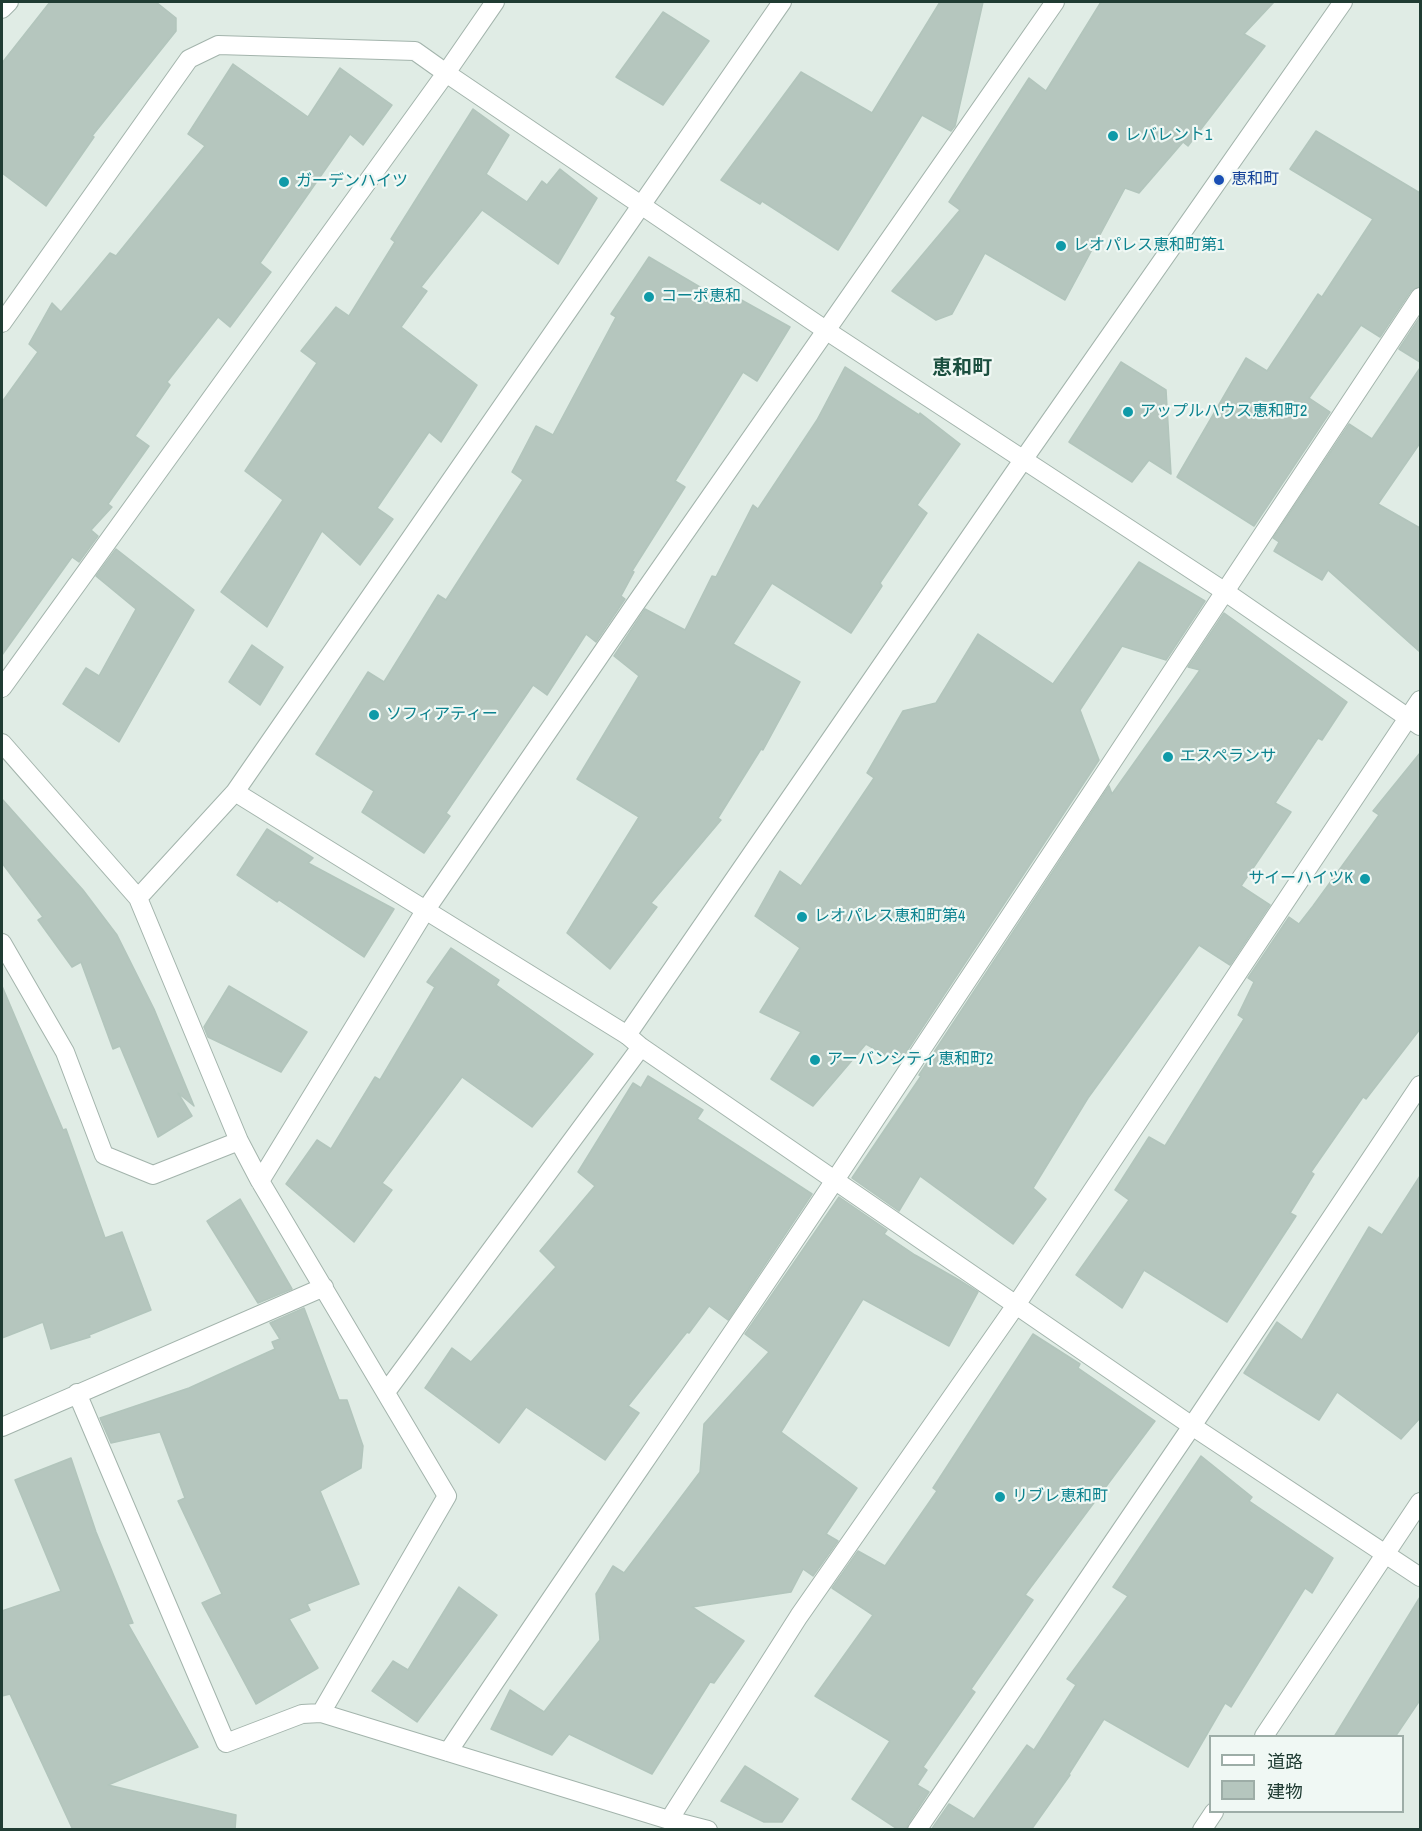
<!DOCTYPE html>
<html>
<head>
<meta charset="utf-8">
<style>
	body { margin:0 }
	#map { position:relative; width:1422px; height:1831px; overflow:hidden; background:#e0ece5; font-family:"Archivo Narrow","Noto Sans JP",sans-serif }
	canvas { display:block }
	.frame { position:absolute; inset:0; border:3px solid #203c33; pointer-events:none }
	.legend { position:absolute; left:1209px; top:1735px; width:195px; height:78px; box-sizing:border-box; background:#f0f8f4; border:2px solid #9dada7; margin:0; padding:8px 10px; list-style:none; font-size:18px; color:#203c33 }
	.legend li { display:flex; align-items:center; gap:12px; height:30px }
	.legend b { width:30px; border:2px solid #9dada7 }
</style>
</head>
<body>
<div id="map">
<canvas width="1422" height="1831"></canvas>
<div class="frame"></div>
<ul class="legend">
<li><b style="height:8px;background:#fff"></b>道路</li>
<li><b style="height:16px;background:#b5c6be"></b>建物</li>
</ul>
</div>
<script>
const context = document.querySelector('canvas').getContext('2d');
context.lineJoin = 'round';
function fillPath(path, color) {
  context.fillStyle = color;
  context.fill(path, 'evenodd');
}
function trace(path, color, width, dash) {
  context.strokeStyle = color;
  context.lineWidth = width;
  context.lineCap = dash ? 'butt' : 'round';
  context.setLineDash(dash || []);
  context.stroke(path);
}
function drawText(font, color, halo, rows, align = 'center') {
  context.font = font + ' "Archivo Narrow","Noto Sans JP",sans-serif';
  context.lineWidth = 4.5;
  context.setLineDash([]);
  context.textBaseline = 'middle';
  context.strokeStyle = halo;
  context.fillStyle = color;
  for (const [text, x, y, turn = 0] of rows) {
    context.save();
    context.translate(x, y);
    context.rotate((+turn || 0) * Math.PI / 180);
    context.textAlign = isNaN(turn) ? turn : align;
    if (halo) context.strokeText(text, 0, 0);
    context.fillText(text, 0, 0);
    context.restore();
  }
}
const building = new Path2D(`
	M 50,2 L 156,2 L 176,18 L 176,31 L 92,136 L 94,137 L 46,206 L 2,173 L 2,63 Z
	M 940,2 L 983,2 L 955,126 L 951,131 L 922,115 L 838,250 L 762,201 L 760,204 L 721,180 L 801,72 L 872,113 Z
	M 1101,2 L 1274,2 L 1244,34 L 1265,46 L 1188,146 L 1183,142 L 1139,193 L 1125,188 L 1065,300 L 985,253 L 952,314 L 936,320 L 892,291 L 960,210 L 949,202 L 1029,78 L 1046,91 Z
	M 663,12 L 709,41 L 663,105 L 616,77 Z
	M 233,64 L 308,117 L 340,68 L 392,105 L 363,145 L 350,134 L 260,263 L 271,272 L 230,327 L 218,317 L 167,382 L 170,385 L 135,436 L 149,446 L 108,504 L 112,507 L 91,530 L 98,536 L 79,562 L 72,557 L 2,655 L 2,402 L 38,352 L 29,344 L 52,303 L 61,312 L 110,253 L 116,256 L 205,146 L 188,134 Z
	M 473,109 L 509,135 L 486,174 L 527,202 L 542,181 L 547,185 L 560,169 L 597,198 L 558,264 L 482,210 L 421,287 L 427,291 L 401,327 L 477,385 L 441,442 L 429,432 L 377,508 L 393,519 L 360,565 L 322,531 L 267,627 L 221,592 L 283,500 L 245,471 L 317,363 L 301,351 L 336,307 L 349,316 L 395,242 L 391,239 Z
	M 1316,131 L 1420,193 L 1420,286 L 1411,291 L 1380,337 L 1361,325 L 1309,398 L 1330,412 L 1254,526 L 1177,477 L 1246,358 L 1267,371 L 1318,294 L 1322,297 L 1373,219 L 1290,169 Z
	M 649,257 L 722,300 L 727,292 L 790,327 L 757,381 L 743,372 L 675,481 L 685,487 L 632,571 L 634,572 L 621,596 L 625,599 L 596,642 L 586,634 L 547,695 L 533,685 L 446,813 L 450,816 L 424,853 L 362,812 L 374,791 L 316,754 L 368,672 L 384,682 L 438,595 L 446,600 L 523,480 L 512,472 L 536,426 L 553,435 L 616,317 L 611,314 Z
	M 1420,317 L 1420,362 L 1399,349 Z
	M 1121,362 L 1166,390 L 1171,474 L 1149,460 L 1132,482 L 1069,442 Z
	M 845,367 L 919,415 L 920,413 L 960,444 L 917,505 L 927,513 L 880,583 L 882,586 L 851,633 L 772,583 L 733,644 L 800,682 L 763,750 L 761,749 L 718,818 L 721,820 L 651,903 L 657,907 L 610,969 L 567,933 L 639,817 L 577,779 L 639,676 L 614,656 L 645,609 L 685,630 L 712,576 L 716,577 L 753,505 L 758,509 L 817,420 Z
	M 1420,368 L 1420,443 L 1378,504 L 1420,528 L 1420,652 L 1328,570 L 1322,580 L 1274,551 L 1279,542 L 1273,538 L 1349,424 L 1372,439 Z
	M 116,549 L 194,610 L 119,742 L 63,704 L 86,668 L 99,676 L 136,609 L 96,576 Z
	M 1139,562 L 1205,601 L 1166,660 L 1122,646 L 1080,710 L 1099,760 L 899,1063 L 866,1044 L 813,1106 L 771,1079 L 801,1032 L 760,1012 L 800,948 L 755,916 L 780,871 L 801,886 L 874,778 L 867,773 L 903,711 L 936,703 L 978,634 L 1053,684 Z
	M 1224,613 L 1347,702 L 1322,740 L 1318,738 L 1275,803 L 1291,812 L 1241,886 L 1270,905 L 1230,965 L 1199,945 L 1088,1098 L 1033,1188 L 1046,1199 L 1013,1244 L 920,1176 L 899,1211 L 852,1178 L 921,1076 L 919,1075 L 1109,786 L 1112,794 L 1200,670 L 1188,667 Z
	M 252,645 L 283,667 L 260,705 L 229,682 Z
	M 1420,753 L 1420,1029 L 1366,1099 L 1363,1097 L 1311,1172 L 1314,1174 L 1290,1213 L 1296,1216 L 1227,1322 L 1144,1270 L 1122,1308 L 1076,1275 L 1129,1200 L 1115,1190 L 1149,1137 L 1165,1146 L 1244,1019 L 1238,1015 L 1254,982 L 1248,978 L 1289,917 L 1299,924 L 1313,906 L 1379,815 L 1373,811 Z
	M 2,799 L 83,890 L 117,935 L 154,1009 L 194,1106 L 178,1093 L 192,1116 L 158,1137 L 120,1046 L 113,1049 L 81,962 L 72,967 L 38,920 L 43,917 L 2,863 Z
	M 267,829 L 313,858 L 308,863 L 394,909 L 364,957 L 279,900 L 277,902 L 237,875 Z
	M 451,948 L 499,980 L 496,985 L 593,1054 L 532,1127 L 462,1077 L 382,1183 L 392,1190 L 354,1242 L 286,1184 L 317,1140 L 331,1149 L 375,1077 L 380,1080 L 435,987 L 427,982 Z
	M 2,986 L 63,1130 L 66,1129 L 105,1238 L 122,1232 L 151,1310 L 89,1335 L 90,1337 L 51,1349 L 43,1322 L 2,1338 Z
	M 229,986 L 307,1032 L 281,1072 L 208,1037 L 204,1027 Z
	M 648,1076 L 703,1110 L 697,1119 L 812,1194 L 728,1320 L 709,1306 L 689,1333 L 687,1332 L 628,1406 L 639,1413 L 605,1460 L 526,1407 L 499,1443 L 425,1388 L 452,1348 L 471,1362 L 556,1267 L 540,1251 L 595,1186 L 578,1172 L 633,1083 L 641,1088 Z
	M 1420,1176 L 1420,1418 L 1401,1439 L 1337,1392 L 1319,1420 L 1244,1373 L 1277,1322 L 1302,1340 L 1369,1227 L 1382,1235 Z
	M 839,1197 L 887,1230 L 884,1234 L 915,1255 L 959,1280 L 978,1292 L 949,1346 L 863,1299 L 781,1432 L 857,1488 L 826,1534 L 838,1541 L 813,1576 L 803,1569 L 791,1592 L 692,1607 L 744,1641 L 714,1683 L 710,1682 L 652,1774 L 569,1734 L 552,1755 L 491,1729 L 510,1690 L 544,1712 L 600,1640 L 596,1594 L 613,1566 L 624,1573 L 700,1472 L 704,1424 L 769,1352 L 745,1334 Z
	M 240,1199 L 292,1289 L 258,1303 L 207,1221 Z
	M 304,1308 L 339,1400 L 347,1400 L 363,1446 L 361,1468 L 320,1491 L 359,1584 L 307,1604 L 310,1610 L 289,1619 L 318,1668 L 256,1704 L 202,1603 L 222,1594 L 178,1501 L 185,1498 L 160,1432 L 111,1443 L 100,1418 L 189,1388 L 275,1349 L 272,1342 L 280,1339 L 270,1323 Z
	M 1033,1334 L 1080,1364 L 1078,1368 L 1155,1421 L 1025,1595 L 1033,1600 L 971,1689 L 975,1692 L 923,1767 L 927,1770 L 917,1785 L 929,1792 L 908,1824 L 906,1830 L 899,1830 L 852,1799 L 890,1741 L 815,1696 L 873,1615 L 832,1588 L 858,1551 L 885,1566 L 937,1491 L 933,1488 Z
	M 1201,1456 L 1252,1497 L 1249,1501 L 1333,1558 L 1312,1593 L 1305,1588 L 1231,1707 L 1225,1703 L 1188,1767 L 1104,1719 L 1069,1774 L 1070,1775 L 1031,1830 L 931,1830 L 949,1804 L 974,1819 L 1027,1745 L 1034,1750 L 1076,1685 L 1067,1679 L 1128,1596 L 1113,1587 Z
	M 71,1458 L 96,1532 L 133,1623 L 128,1624 L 198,1747 L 108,1785 L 236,1815 L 235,1830 L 73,1830 L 10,1694 L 2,1696 L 2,1611 L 61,1591 L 15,1480 Z
	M 459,1587 L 497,1615 L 417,1722 L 372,1691 L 393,1661 L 408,1670 Z
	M 1420,1597 L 1420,1700 L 1395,1737 L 1334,1737 Z
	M 745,1766 L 798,1799 L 782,1822 L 764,1822 L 721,1801 Z`);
const minor = new Path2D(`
	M 2,9 L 9,2
	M 2,323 L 189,59 L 218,45 L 415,51 L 446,73
	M 2,688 L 446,73 L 495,2
	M 2,743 L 138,898 L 239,1141 L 260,1181 L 447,1496 L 321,1713
	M 235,792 L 627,1035 L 641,1047 L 1192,1426 L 1420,1577
	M 138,898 L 235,792 L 782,2
	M 2,943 L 65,1052 L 104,1155 L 153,1175 L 239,1141
	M 260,1181 L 425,911 L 634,606 L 1055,2
	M 386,1392 L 641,1047
	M 77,1393 L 226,1743 L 302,1714 L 321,1713 L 669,1820 L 708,1830
	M 2,1427 L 324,1287
	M 448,1752 C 576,1559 709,1370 837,1177 C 1032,884 1225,589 1420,297
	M 669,1820 L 799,1616 L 1016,1305 L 1420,700
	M 917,1830 L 1192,1426 L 1420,1085`);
const tertiary = new Path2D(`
	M 446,73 L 827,331 L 1224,591 L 1420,726
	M 627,1035 L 1023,460 L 1343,2
	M 1264,1736 L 1420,1502
	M 1202,1830 L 1214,1812`);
const markers = [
	[1113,136,6,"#0f9aa8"],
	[1219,180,6,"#1a4fb4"],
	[284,182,6,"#0f9aa8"],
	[1061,246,6,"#0f9aa8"],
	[649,297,6,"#0f9aa8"],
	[1128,412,6,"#0f9aa8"],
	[374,715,6,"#0f9aa8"],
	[1168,757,6,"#0f9aa8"],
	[1365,879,6,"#0f9aa8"],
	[802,917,6,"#0f9aa8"],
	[815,1060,6,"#0f9aa8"],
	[1000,1497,6,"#0f9aa8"]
];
const cultureNames = [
	["レバレント1",1125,136],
	["ガーデンハイツ",296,182],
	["レオパレス恵和町第1",1073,246],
	["コーポ恵和",661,297],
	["アップルハウス恵和町2",1140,412],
	["ソフィアティー",386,715],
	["エスペランサ",1180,757],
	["サイーハイツK",1353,879,"right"],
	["レオパレス恵和町第4",814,917],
	["アーバンシティ恵和町2",827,1060],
	["リブレ恵和町",1012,1497]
];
const transitNames = [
	["恵和町",1231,180]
];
const quarterNames = [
	["恵和町",962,369]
];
fillPath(building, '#b5c6be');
trace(building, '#b2c5bc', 1.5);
trace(minor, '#a3b4ac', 20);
trace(tertiary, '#a3b4ac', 20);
trace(minor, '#fff', 18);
trace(tertiary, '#fff', 18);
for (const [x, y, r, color] of markers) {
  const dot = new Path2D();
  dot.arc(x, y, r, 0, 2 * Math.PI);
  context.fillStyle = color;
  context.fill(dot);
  trace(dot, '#f0f8f4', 2);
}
drawText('16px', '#0d838f', '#f0f8f4', cultureNames, 'left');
drawText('16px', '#164399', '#f0f8f4', transitNames, 'left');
drawText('bold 20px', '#1b4f3f', '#f0f8f4', quarterNames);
</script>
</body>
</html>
